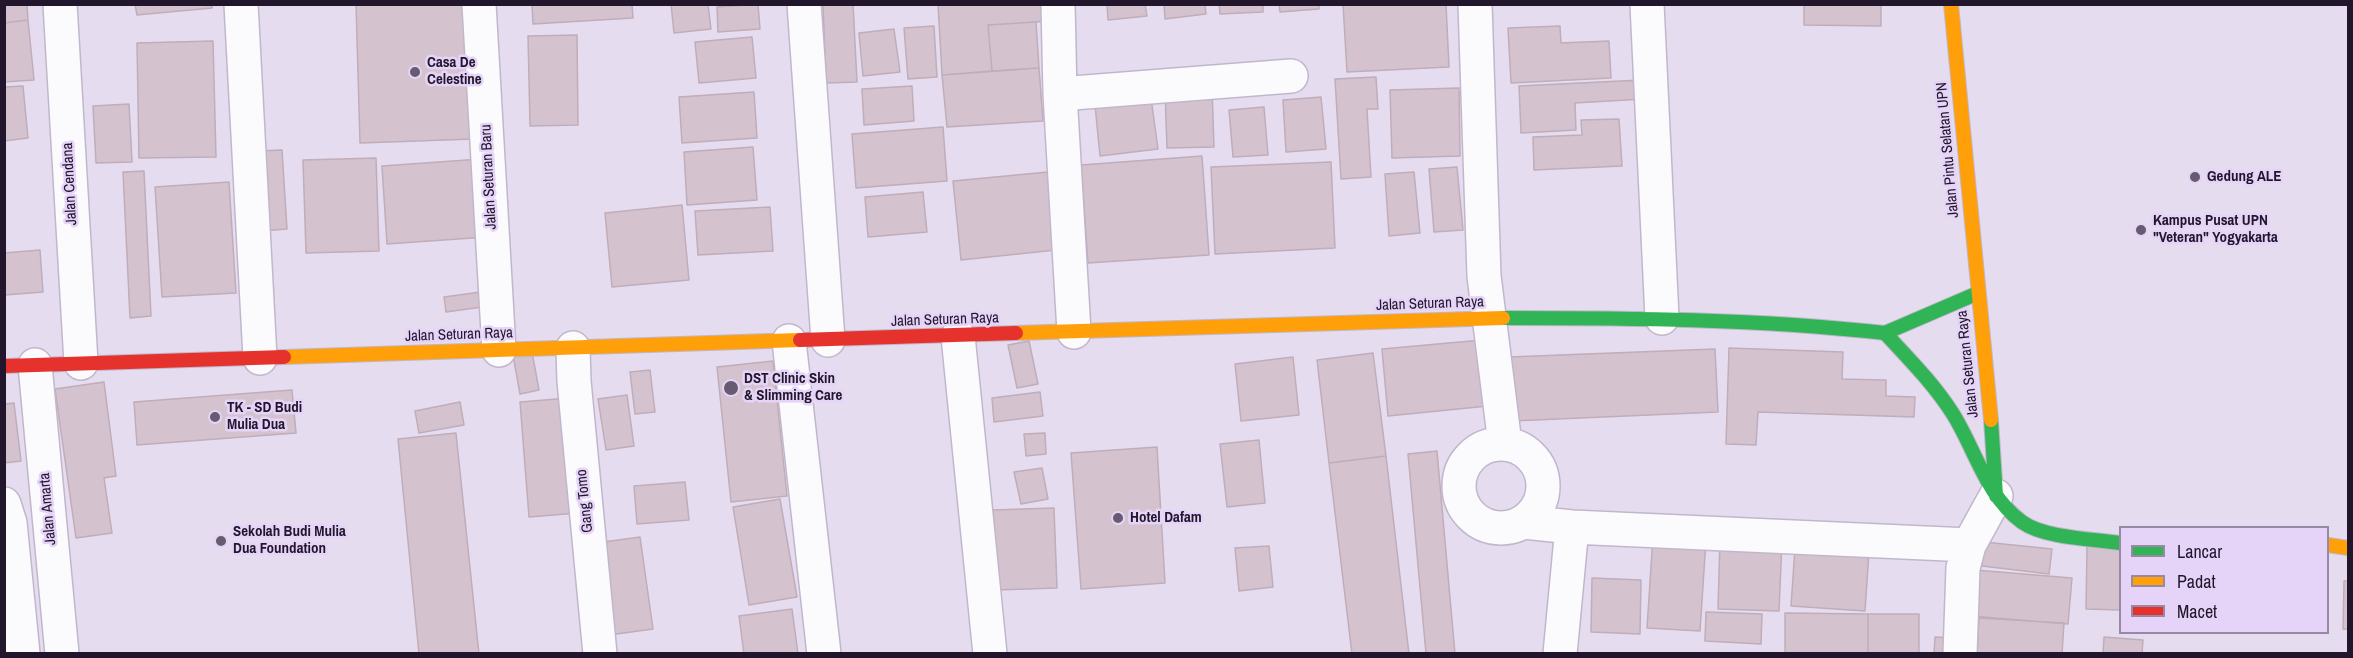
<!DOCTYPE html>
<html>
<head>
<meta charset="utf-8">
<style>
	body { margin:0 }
	#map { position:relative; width:2353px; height:658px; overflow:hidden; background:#e6dcf0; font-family:"Archivo Narrow",sans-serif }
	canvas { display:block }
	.frame { position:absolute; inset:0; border:6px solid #21162b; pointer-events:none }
	.legend { position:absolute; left:2119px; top:526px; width:210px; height:108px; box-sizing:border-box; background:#e5d4f8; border:2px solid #9788a6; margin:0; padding:8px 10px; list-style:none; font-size:18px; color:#21162b }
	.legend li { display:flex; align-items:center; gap:12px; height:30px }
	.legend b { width:30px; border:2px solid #9788a6 }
</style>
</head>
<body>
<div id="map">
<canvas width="2353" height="658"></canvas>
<div class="frame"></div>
<ul class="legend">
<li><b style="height:8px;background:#30b455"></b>Lancar</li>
<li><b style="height:8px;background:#ff9f0a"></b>Padat</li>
<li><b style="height:8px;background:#e5322d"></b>Macet</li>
</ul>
</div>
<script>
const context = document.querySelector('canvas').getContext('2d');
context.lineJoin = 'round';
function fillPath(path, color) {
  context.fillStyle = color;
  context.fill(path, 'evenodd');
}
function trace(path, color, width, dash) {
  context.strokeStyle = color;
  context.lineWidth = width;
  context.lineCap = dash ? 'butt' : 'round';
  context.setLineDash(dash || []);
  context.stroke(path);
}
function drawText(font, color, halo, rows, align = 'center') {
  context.font = font + ' "Archivo Narrow",sans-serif';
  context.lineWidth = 5;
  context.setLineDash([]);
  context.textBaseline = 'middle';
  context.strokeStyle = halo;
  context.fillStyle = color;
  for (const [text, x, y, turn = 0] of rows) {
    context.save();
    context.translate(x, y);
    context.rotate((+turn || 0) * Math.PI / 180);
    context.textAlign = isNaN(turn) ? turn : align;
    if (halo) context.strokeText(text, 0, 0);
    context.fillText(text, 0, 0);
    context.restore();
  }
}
const building = new Path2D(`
	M 4,4 L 27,4 L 28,20 L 4,23 Z
	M 135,4 L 212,4 L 212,8 L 137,15 Z
	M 356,4 L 470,4 L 474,139 L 360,143 Z
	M 532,4 L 632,4 L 633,18 L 533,24 Z
	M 671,4 L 708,4 L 711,29 L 674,33 Z
	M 758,4 L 760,29 L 718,32 L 717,7 Z
	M 823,4 L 853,4 L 857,82 L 826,83 Z
	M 938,4 L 1049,4 L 1050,21 L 988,25 L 992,71 L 942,75 Z
	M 1107,4 L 1145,4 L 1147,16 L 1108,20 Z
	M 1164,4 L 1205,4 L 1206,14 L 1165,19 Z
	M 1219,4 L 1263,4 L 1263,12 L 1220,14 Z
	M 1279,4 L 1319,4 L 1319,9 L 1280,12 Z
	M 1343,4 L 1446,4 L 1449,67 L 1347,72 Z
	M 1804,4 L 1881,4 L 1881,26 L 1804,25 Z
	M 28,20 L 34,80 L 4,82 L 4,23 Z
	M 1036,22 L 1039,68 L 992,71 L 988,25 Z
	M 934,26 L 937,77 L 908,79 L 904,28 Z
	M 1560,26 L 1561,43 L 1609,41 L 1611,78 L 1511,83 L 1508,28 Z
	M 894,29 L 900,72 L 863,76 L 859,33 Z
	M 577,35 L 578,125 L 530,126 L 528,36 Z
	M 752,37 L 756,78 L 699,83 L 695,42 Z
	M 213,41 L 216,157 L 139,158 L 137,43 Z
	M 1039,68 L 1043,121 L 947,127 L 942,75 Z
	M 1376,77 L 1378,109 L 1367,109 L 1371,177 L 1341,179 L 1335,79 Z
	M 1641,80 L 1643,99 L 1575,103 L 1576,130 L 1521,133 L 1519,86 Z
	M 23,86 L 28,138 L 4,141 L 4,87 Z
	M 912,86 L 914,121 L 864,125 L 862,89 Z
	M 1459,88 L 1460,156 L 1392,158 L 1390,90 Z
	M 1212,89 L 1214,147 L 1167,148 L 1165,90 Z
	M 754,92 L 757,138 L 682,143 L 679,97 Z
	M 1321,97 L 1326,149 L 1286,152 L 1283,100 Z
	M 1151,98 L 1158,149 L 1100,156 L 1095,105 Z
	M 129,104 L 132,162 L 96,163 L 93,106 Z
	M 1264,107 L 1268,155 L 1233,157 L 1229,110 Z
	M 1619,119 L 1622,166 L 1534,170 L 1533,137 L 1582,135 L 1581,120 Z
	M 943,127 L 947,181 L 856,188 L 852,134 Z
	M 753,147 L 757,200 L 687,205 L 684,152 Z
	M 282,150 L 287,229 L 262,231 L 258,151 Z
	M 1202,156 L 1209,255 L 1088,263 L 1081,165 Z
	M 376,158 L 379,251 L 306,253 L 303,160 Z
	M 481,159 L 487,237 L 387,244 L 382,166 Z
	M 1331,162 L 1335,248 L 1215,254 L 1211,167 Z
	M 1457,167 L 1463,230 L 1434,232 L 1429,169 Z
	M 144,171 L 151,316 L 130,318 L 123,172 Z
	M 1048,172 L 1056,250 L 961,260 L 953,181 Z
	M 1414,172 L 1420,233 L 1389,236 L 1385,174 Z
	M 229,182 L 236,293 L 162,297 L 155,187 Z
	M 923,192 L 927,232 L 868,237 L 865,197 Z
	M 682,205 L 689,280 L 612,287 L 605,213 Z
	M 770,207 L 773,251 L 698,255 L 695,211 Z
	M 40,250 L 43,292 L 5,295 L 4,253 Z
	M 488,291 L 490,306 L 446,312 L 444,297 Z
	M 1482,340 L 1488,406 L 1388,416 L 1382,349 Z
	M 1029,341 L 1038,384 L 1017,388 L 1008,345 Z
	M 1729,348 L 1843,352 L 1842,379 L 1886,380 L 1886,396 L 1915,397 L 1914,417 L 1758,412 L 1756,445 L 1726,444 Z
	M 1715,349 L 1718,412 L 1512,421 L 1509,357 Z
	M 532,352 L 539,390 L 520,394 L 513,355 Z
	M 1373,353 L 1386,456 L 1329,463 L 1317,360 Z
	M 1293,357 L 1299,415 L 1241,421 L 1235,364 Z
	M 773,361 L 787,496 L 731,502 L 717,367 Z
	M 650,370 L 655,412 L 635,414 L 630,372 Z
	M 104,382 L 116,476 L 104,478 L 112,533 L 76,538 L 55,389 Z
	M 292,390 L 296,433 L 137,445 L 134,402 Z
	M 1040,392 L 1043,416 L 994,422 L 992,398 Z
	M 627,395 L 634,446 L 606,450 L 598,399 Z
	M 569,398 L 578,513 L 529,517 L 520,402 Z
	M 460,402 L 464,425 L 419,433 L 415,411 Z
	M 14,403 L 21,461 L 4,463 L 4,404 Z
	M 456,433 L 479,654 L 419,654 L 398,439 Z
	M 1045,433 L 1046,454 L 1026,456 L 1024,434 Z
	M 1259,440 L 1265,503 L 1227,507 L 1220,444 Z
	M 1157,447 L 1165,583 L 1081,589 L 1071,453 Z
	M 1437,451 L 1455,654 L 1426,654 L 1408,454 Z
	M 1386,456 L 1409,654 L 1352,654 L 1329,463 Z
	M 1042,468 L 1048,499 L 1021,504 L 1014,472 Z
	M 685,482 L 689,520 L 637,524 L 634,486 Z
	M 780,499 L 797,597 L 749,605 L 733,507 Z
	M 1054,508 L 1057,588 L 996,590 L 993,510 Z
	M 1653,536 L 1706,540 L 1700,631 L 1647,628 Z
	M 640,537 L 653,629 L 609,635 L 596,543 Z
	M 1720,539 L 1782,541 L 1779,611 L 1718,609 Z
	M 1984,542 L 2052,549 L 2049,574 L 1982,566 Z
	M 1269,546 L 1273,587 L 1239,591 L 1235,548 Z
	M 2087,546 L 2120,547 L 2120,610 L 2086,609 Z
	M 1795,548 L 1869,552 L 1865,611 L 1791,606 Z
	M 1975,570 L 2072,578 L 2068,624 L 1971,616 Z
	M 1592,578 L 1641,580 L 1640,634 L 1591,632 Z
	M 2344,581 L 2348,581 L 2348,629 L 2343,629 Z
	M 792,609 L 798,654 L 744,654 L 739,616 Z
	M 1706,612 L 1762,614 L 1761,644 L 1705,641 Z
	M 1785,613 L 1868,614 L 1868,654 L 1785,654 Z
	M 1868,614 L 1919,614 L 1919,654 L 1868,654 Z
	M 1979,618 L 2064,623 L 2062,654 L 1977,654 Z
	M 1935,637 L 1954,638 L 1953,654 L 1934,654 Z
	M 2104,637 L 2143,640 L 2142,654 L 2103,654 Z`);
const street = new Path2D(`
	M 60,4 L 81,363
	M 241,4 L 260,358
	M 479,4 L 499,350
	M 804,4 L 828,340
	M 1058,4 L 1060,94 L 1074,332
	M 1475,4 L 1484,276 L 1505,444
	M 1647,4 L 1662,318
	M 1060,94 L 1291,76
	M 958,336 L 990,654
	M 789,341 L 824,654
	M 573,348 L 574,381 L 600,654
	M 35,365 L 62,654
	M1459 486a42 42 0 1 1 84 0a42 42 0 1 1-84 0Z
	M 4,504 L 10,523 L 23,654
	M 1524,522 L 1572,527 L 1969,545
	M 1560,654 L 1572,527
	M 1960,654 L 1963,568 L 1969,545 L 1996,496`);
const fast = new Path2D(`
	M 1978,293 L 1885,333 C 1909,359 1934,384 1953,414 C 1975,449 1986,496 2022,522 C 2044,538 2093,539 2120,543
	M 1503,318 C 1631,318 1758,319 1885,333
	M 1991,420 L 1996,496`);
const slow = new Path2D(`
	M 1951,4 L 1991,420
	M 1016,333 L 1503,318
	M 284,357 L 800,340
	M 2328,545 L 2348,548`);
const jam = new Path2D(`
	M 800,340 L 1016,333
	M 4,366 L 284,357`);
const markers = [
	[415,72,6,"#665b70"],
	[2195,177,6,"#665b70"],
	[2141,230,6,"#665b70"],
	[731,388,8,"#665b70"],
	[215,417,6,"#665b70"],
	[1118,518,6,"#665b70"],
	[221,541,6,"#665b70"]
];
const poiNames = [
	["Casa De",427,63],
	["Celestine",427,80],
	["Gedung ALE",2207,177],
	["Kampus Pusat UPN",2153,221],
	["\"Veteran\" Yogyakarta",2153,238],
	["DST Clinic Skin",744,379],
	["& Slimming Care",744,396],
	["TK - SD Budi",227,408],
	["Mulia Dua",227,425],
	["Hotel Dafam",1130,518],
	["Sekolah Budi Mulia",233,532],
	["Dua Foundation",233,549]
];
const streetNames = [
	["Jalan Pintu Selatan UPN",1948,150,-95],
	["Jalan Seturan Baru",489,177,-93],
	["Jalan Cendana",70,184,-93],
	["Jalan Seturan Raya",1430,304,-2],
	["Jalan Seturan Raya",945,320,-2],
	["Jalan Seturan Raya",459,335,-2],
	["Jalan Seturan Raya",1968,364,-96],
	["Gang Tomo",585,501,-96],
	["Jalan Amarta",48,509,-95]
];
fillPath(building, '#d4c2ce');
trace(building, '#bfadb9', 1.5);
trace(street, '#c1b7cb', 36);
trace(fast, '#c1b7cb', 16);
trace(slow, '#c1b7cb', 16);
trace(jam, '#c1b7cb', 16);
trace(street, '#fbfafd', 33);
trace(fast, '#30b455', 14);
trace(slow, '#ff9f0a', 14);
trace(jam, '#e5322d', 14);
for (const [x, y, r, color] of markers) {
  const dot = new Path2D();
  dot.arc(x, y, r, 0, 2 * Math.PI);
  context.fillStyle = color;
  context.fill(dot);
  trace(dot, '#e5d4f8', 2);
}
drawText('bold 15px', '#21162b', '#e5d4f8', poiNames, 'left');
drawText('15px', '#21162b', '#e5d4f8', streetNames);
</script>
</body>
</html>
